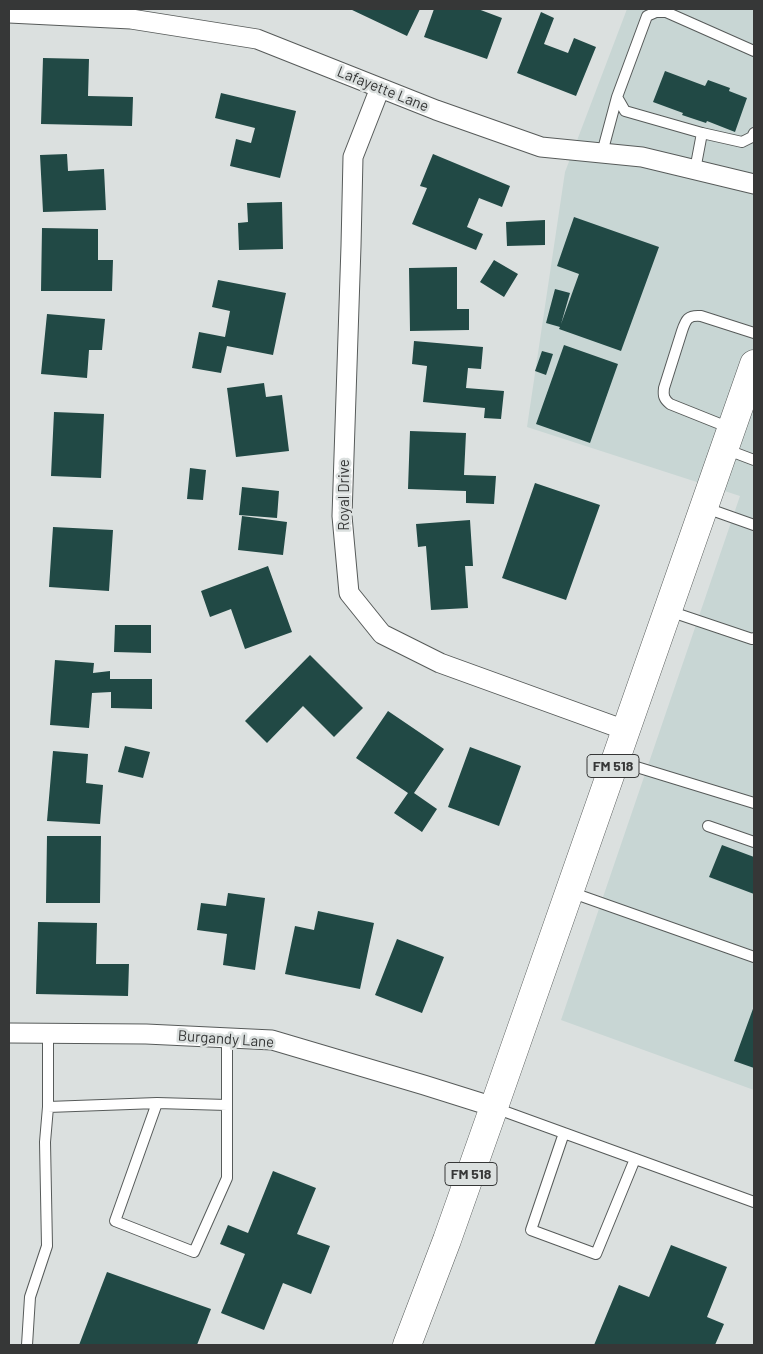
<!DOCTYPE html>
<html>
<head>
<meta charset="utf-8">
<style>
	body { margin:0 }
	#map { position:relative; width:763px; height:1354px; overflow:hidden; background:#dbe0df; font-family:Barlow,sans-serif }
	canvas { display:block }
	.frame { position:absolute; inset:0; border:10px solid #363737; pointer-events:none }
</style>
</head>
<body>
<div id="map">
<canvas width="763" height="1354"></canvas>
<div class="frame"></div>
</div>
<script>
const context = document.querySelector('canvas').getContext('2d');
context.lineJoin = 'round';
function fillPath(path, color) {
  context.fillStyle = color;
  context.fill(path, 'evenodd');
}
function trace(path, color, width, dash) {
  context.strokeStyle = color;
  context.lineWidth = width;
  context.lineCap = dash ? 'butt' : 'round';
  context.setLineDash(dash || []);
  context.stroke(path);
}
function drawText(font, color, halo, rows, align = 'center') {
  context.font = font + ' Barlow,sans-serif';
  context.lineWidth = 5;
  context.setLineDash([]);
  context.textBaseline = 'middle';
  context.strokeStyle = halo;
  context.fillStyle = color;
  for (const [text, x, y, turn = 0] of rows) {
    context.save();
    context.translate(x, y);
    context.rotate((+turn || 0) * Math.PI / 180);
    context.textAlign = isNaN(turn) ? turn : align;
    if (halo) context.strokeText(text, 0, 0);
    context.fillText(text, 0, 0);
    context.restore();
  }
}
const built = new Path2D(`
	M 627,9 L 754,9 L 754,1090 L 561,1020 L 740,496 L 527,427 L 565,172 Z`);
const building = new Path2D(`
	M 350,9 L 420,9 L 407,36 Z
	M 434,9 L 478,9 L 502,18 L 487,59 L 424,37 Z
	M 541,12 L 554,18 L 544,44 L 568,53 L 574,38 L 596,47 L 576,96 L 517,73 Z
	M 43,58 L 89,59 L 88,96 L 133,97 L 132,126 L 41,124 Z
	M 665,71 L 705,86 L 708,80 L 730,88 L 729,91 L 747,98 L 735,132 L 707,121 L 706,123 L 682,115 L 683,113 L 653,102 Z
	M 221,93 L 296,111 L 280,178 L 230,166 L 236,139 L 251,143 L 255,128 L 215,118 Z
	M 67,154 L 68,171 L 104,169 L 106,210 L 43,212 L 40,155 Z
	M 433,154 L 510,186 L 502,207 L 479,198 L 467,227 L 483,234 L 476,250 L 412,224 L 427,188 L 420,186 Z
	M 282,202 L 283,249 L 239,250 L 238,223 L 248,222 L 247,203 Z
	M 574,217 L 659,247 L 621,351 L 559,329 L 560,327 L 546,323 L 555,289 L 570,293 L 561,324 L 579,274 L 557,266 Z
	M 545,220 L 545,245 L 507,246 L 506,222 Z
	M 42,228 L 98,229 L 98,260 L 113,260 L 112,291 L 41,291 Z
	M 494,260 L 518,274 L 504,297 L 480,282 Z
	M 457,267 L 457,309 L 469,309 L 469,330 L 410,331 L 409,268 Z
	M 218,280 L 286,293 L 273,355 L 227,346 L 221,373 L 192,368 L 199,332 L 225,337 L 230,311 L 212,307 Z
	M 47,314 L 105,319 L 102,350 L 89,350 L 87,378 L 41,374 Z
	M 414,341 L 483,347 L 481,369 L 468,368 L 466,388 L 504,391 L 501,419 L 484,418 L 485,408 L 423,402 L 427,366 L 412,364 Z
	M 564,345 L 618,364 L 590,443 L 536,424 Z
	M 542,351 L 553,354 L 546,375 L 535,371 Z
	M 264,383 L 266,397 L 282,395 L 289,451 L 236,457 L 227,388 Z
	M 54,412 L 104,414 L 101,478 L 51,476 Z
	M 410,431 L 466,433 L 464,475 L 496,476 L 494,504 L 466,503 L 466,491 L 408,489 Z
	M 190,468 L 206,470 L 203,500 L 187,499 Z
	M 535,483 L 600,505 L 566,600 L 502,578 Z
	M 242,487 L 279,491 L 277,518 L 239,515 Z
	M 242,516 L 287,522 L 283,555 L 238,550 Z
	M 470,520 L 473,566 L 465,566 L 468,608 L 431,610 L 426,546 L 418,547 L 416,524 Z
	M 53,527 L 113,530 L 109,591 L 49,587 Z
	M 268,566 L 292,632 L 245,649 L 231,609 L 210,617 L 201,591 Z
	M 115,625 L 151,625 L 151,653 L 114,652 Z
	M 310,655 L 363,708 L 334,737 L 303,706 L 267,743 L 245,721 Z
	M 55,660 L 94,663 L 93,673 L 110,671 L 110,679 L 152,679 L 152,709 L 111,708 L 111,692 L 92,693 L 89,728 L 50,725 Z
	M 388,711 L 444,749 L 414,793 L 437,809 L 422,832 L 394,813 L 408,793 L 356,758 Z
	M 125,746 L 150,752 L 143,778 L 118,772 Z
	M 470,747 L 521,766 L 499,826 L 448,807 Z
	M 53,751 L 88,754 L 86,783 L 103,785 L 100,824 L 47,821 Z
	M 47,836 L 101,836 L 100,903 L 46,903 Z
	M 722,845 L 754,857 L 754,894 L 709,877 Z
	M 228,893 L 265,898 L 255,970 L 223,965 L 227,934 L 197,930 L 201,903 L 226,906 Z
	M 318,911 L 374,923 L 360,989 L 285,974 L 295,926 L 314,930 Z
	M 38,922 L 97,923 L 96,964 L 129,964 L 128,996 L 36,994 Z
	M 397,939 L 444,957 L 422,1013 L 375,995 Z
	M 754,1006 L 754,1068 L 734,1061 Z
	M 273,1171 L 316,1188 L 297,1234 L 330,1246 L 311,1294 L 283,1283 L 264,1330 L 221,1313 L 245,1254 L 220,1244 L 228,1225 L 248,1233 Z
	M 671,1245 L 727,1267 L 707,1317 L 724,1324 L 715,1345 L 594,1345 L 619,1285 L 649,1297 Z
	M 107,1272 L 211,1309 L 197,1345 L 79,1345 Z`);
const service = new Path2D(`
	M 754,51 L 666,12 L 656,12 L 647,16 L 617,97 L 625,111 L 702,133 L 742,142 L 752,137 L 754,133
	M 602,153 L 617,97
	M 695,170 L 702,133
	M 730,428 L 670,404 C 664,399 663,396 664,388 L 682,331 C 686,319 688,315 701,316 L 754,333
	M 725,449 L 754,460
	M 706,508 L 754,525
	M 669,611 L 752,639 L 754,638
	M 617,761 L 754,803
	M 708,826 L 754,842
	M 570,892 L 754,957
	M 157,1103 L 227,1105
	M 48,1107 L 157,1103 L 115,1221 L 194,1252 L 227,1178 L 227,1038
	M 495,1108 L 754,1202
	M 564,1133 L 531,1230 L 596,1254 L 635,1159
	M 27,1345 L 30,1297 L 47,1246 L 45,1142 L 48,1107 L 48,1033`);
const minor = new Path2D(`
	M 9,13 L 131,19 L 257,39 L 436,110 L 541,147 L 642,157 L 754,184
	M 380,88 L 353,157 L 351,246 L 342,516 L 349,593 L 382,634 L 440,663 L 625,730
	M 9,1033 L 146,1034 L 272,1040 L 424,1085 L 494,1107`);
const primary = new Path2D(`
	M 407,1345 L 447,1240 L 494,1107 L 754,364`);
const shields = [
	[613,766,52],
	[471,1174,52]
];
const shieldNames = [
	["FM 518",613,766],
	["FM 518",471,1174]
];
const streetNames = [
	["Lafayette Lane",383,89,22],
	["Royal Drive",344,495,-90],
	["Burgandy Lane",226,1039,4]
];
fillPath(built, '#c8d6d4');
fillPath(building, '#214945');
trace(service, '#575b5a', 12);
trace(minor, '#575b5a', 21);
trace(primary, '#575b5a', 29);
trace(service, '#fff', 10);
trace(minor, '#fff', 19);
trace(primary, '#fff', 28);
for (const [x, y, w] of shields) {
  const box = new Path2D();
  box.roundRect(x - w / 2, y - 11.5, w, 23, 4);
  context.fillStyle = '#dbe0df';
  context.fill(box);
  trace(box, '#363737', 1);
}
drawText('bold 14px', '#363737', null, shieldNames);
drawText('15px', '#363737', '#dbe0df', streetNames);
</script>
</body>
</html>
